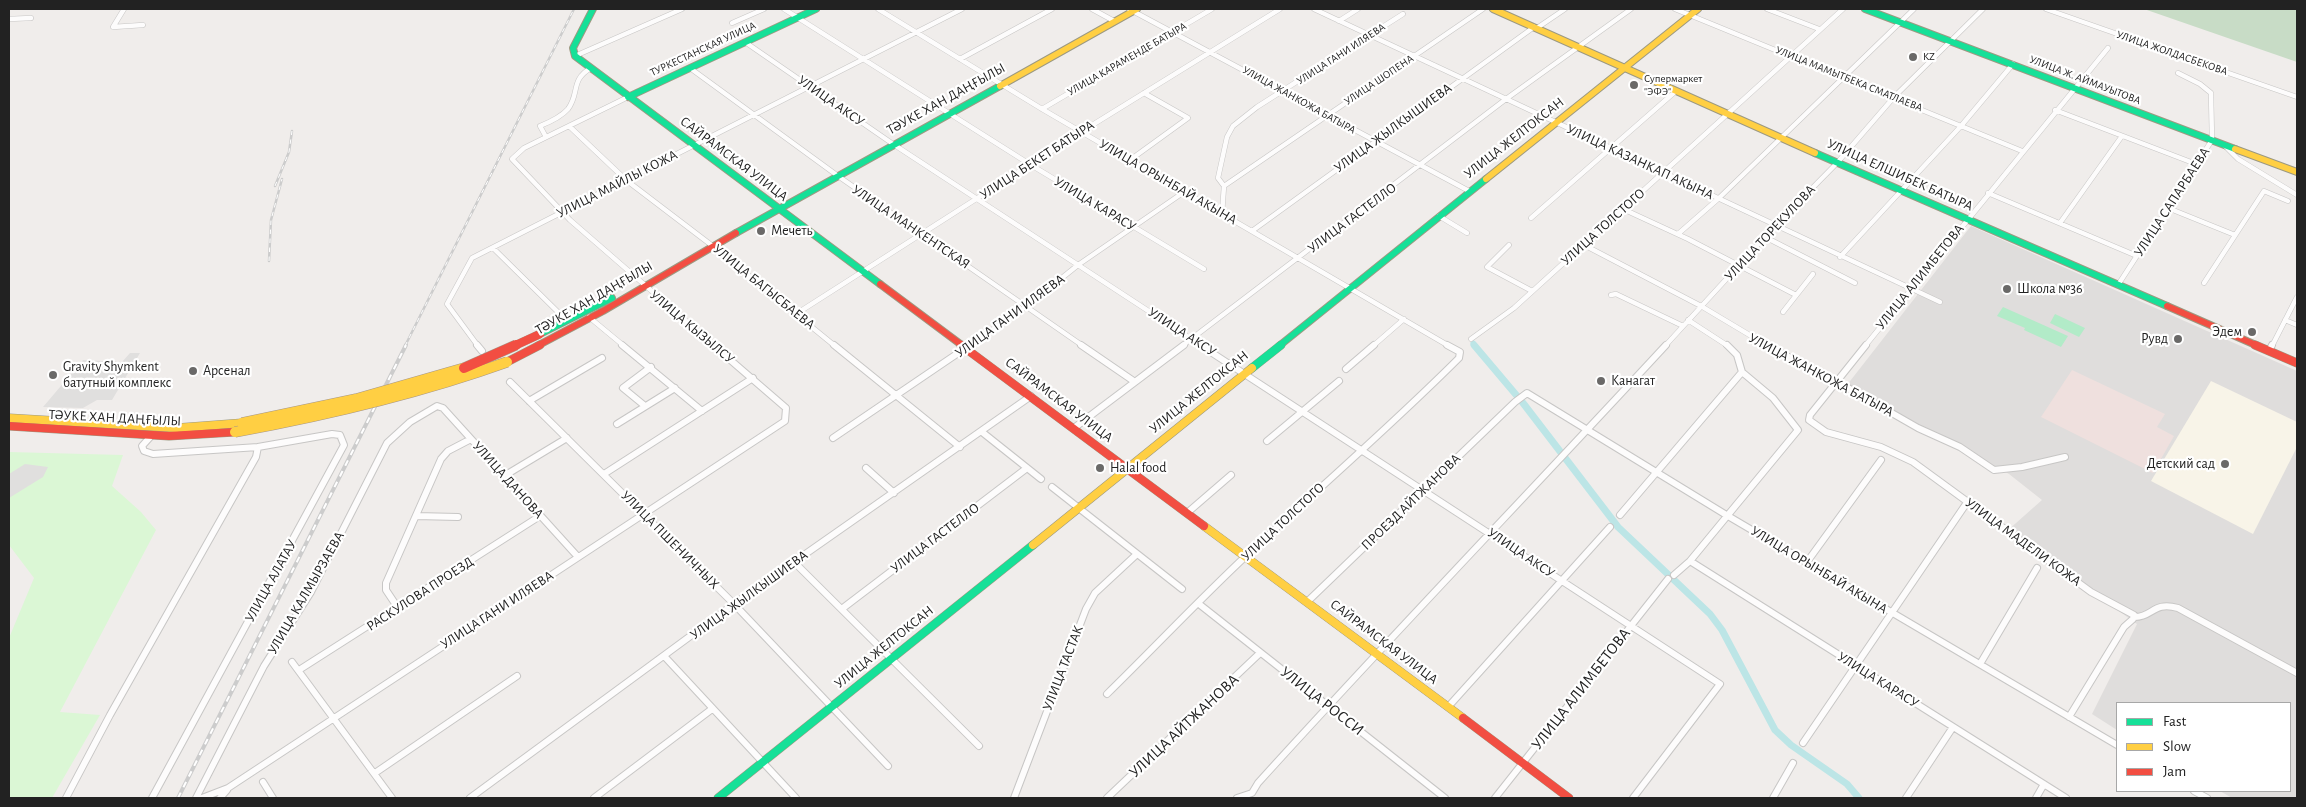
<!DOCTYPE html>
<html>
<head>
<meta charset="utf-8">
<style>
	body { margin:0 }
	#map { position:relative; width:2306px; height:807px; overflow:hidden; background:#f0edeb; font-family:"Alegreya Sans",sans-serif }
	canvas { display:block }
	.frame { position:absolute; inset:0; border:10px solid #222; pointer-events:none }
	.legend { position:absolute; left:2116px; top:702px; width:175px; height:90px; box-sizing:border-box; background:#fff; border:1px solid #a7a7a7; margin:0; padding:6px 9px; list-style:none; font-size:15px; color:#222 }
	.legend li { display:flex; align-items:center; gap:10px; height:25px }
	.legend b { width:25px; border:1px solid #a7a7a7 }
</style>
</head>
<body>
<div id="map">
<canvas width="2306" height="807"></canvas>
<div class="frame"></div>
<ul class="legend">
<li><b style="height:6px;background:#16e098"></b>Fast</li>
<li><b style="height:6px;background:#ffcf43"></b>Slow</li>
<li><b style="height:6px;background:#f24e42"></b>Jam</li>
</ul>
</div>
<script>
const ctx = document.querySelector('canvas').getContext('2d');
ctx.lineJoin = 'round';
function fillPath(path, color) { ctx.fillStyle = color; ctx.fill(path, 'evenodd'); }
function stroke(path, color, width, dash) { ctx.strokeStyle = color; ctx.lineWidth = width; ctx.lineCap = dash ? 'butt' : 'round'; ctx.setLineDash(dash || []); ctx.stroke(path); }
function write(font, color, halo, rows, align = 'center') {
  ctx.font = font + ' "Alegreya Sans",sans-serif'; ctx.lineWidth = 4.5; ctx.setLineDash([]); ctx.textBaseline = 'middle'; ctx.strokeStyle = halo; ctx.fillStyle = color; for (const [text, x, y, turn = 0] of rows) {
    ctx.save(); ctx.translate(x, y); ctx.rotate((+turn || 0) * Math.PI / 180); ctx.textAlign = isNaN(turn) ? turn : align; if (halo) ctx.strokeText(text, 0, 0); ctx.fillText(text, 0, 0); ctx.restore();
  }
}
const residential = new Path2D(`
	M1971,226L2297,371V798H2232L2220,791H2290V703H2117V730L2092,714L2137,624L2007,531L2042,500L2009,474L1847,385Z`);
const education = new Path2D(`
	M2211,381L2297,422V447L2253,534L2151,481Z`);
const military = new Path2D(`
	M2072,370L2165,414L2157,427L2174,436L2153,473L2041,417Z`);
const cemetery = new Path2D(`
	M2144,9H2297V62Z`);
const park = new Path2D(`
	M9,452L123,455L112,486L141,512L156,530L60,712L100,715L52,798H9V638L34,578L9,545Z`);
const pitch = new Path2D(`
	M2003,307L2068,336L2061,347L2024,330L2025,328L1997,316Z
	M2055,314L2085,328L2079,337L2050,323Z`);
const parking = new Path2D(`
	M130,353H140L112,400H97L83,408L43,407L83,360L122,362Z
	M25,464L48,467L43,477L9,498V474Z`);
const canalFar1 = new Path2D(`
	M1473,343L1475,346`);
const canal = new Path2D(`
	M1474,345L1523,403L1618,527L1710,614L1722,630L1775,730L1791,745L1847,784L1859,798`);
const streetFar1 = new Path2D(`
	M124,9L113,27L143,25
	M784,9L1031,165L1204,269
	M878,9L1042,109L1449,346
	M1092,9L1114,21
	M1129,9L1469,191
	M1314,9L1940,302
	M1675,9L2022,151
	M1767,9L1819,29
	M2046,9L2297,97
	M9,19L31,18
	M1339,21L1358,9
	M732,23L764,9
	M1537,28L1565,9
	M745,42L893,144L1202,346
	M575,56L682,9
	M960,59L1052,9
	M690,68L838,176L1083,346
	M628,97L524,148L512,159L570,220L715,346
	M1042,109L1212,9
	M2055,110L2196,164
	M569,126L626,180L710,244L835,346
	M546,137L540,126C550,122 561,117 568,109C580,93 570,80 591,68
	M2224,145L2238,159L2297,195
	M1130,160L1188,118L1144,93
	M1224,186L1218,178L1227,137L1233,126L1257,107L1403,14
	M1988,193L2137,256
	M2168,208L2235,235
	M1623,209L1688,239L1796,295
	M1222,214L1224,186L1483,9
	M1439,216L1467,233
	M1531,218L1676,91
	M2060,223L2122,136
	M1252,231L1534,27
	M1678,234L1718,199L1914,9
	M1765,237L1855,283
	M1509,245L1487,267L1532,291
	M1584,245L1701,306L1768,346
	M493,248L561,315
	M1840,257L1961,126L2013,64
	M2204,283L2264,191L2288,201
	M2118,285L2212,140L2211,93L2200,84L2178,73
	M1611,295L1616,294L1683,326
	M1783,312L1813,274
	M796,314L1081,132L1280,9
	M589,317L624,346
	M1688,320L1728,346
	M2285,320L2297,325
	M1471,339L1514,308L1843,9
	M478,346L447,304L472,258L962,9
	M968,346L1027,306L1078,265L1184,192
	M1182,346L1506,99L1631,9
	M1373,346L1404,319
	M1665,346L1775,226L1837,163L1894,97L1983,9
	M1865,346L2108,48
	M2272,346L2297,297`);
const street = new Path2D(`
	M477,345L482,351
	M622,345L702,411
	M834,345L960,447
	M1081,345L1135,382
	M1200,345L1720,684L1633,798
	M1765,345L1836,381L1918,428L1960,447L1994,470L2022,467L2065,457
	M1866,345L1810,415L1809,420L1826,432L1881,447L1913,462L2091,592L2134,615L2133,619L2124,627L2069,717
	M2269,351L2272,345
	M1346,369L1374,345
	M510,382L734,604L888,766
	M529,401L602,358
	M645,406L623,388L651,367
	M617,424L675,388
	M1074,428L1184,345
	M982,432L1041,479
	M833,438L970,345
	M1267,441L1339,381
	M866,468L894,493
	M604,474L753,378
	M504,476L567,438
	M1052,487L1182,589
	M1187,513L1231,475
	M1620,515L1742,372
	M416,516L458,517
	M1690,561L2066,798
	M794,562L979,746
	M1807,562L1881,460
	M1674,575L1690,561L1798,430L1773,398L1742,372L1737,355L1727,345
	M1307,602L1515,402L1527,393L1728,516L2117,745
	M1199,604L1445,798
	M398,608L386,590V583L441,459L448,451L471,439
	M843,608L1027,468
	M2135,617C2153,617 2153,601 2178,608L2297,673
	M665,657L796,798
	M292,662L392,798
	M1980,664L2037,568
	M299,670L540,516
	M1107,694C1154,648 1199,600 1247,555C1318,489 1391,426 1459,358L1460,352L1447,345
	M1448,707L1610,527
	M1803,743L1968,501
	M375,773L517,676
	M263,782L273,798
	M2194,791L2207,798
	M66,798L110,715L256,457L258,447L153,454L144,451L142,446L152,435
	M152,798L344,445L340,435L332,434L258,447
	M196,798L264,666L311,592L387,443L410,422L437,406L443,408L578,557
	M202,798L228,788L785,421L786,408L713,345
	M220,798L227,790
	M470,798L734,604L1031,396
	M594,798L712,709
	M1014,798L1086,609L1095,593L1137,554
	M1107,798L1260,653
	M1237,798L1252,793L1258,783C1392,635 1531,491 1666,345
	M1495,798L1668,579
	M1773,798L1793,763
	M1906,798L1953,727
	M2036,798L2044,784`);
const fastFar1 = new Path2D(`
	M593,9L573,48L575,56L880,284
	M1865,9L2235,149
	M628,97L816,9
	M1815,153L2167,306
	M736,233L1000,86
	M540,334L612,298
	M1279,346L1486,179`);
const fast = new Path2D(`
	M1252,368L1281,345
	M718,798L1033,545`);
const slowFar1 = new Path2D(`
	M1493,9L1815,153
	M1000,86L1137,9
	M2235,149L2297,172
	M1486,179L1698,9`);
const slow = new Path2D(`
	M9,418L176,428L242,423
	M1204,526L1463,718
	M1033,545L1252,368`);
const jamFar1 = new Path2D(`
	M880,284L963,346
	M2167,306L2258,346
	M537,346L603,311L736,233`);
const jam = new Path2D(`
	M961,345L1204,526
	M2255,345L2297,363
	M507,362L540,345
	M9,426L169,436L235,432
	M1463,718L1569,798`);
const railFar1 = new Path2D(`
	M275,186L289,152L292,131
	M269,261L271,220L282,179
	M405,346L574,9`);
const rail = new Path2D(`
	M178,798L406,345`);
const slowBridge = new Path2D(`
	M242,423L356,399L464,368
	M235,432C328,415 418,394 507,362`);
const jamBridgeFar1 = new Path2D(`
	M514,346L540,334`);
const jamBridge = new Path2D(`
	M464,368L516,345`);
const markers = [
	[1913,57,5,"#6a6968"],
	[1634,85,5,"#6a6968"],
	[761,231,5,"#6a6968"],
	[2007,289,5,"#6a6968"],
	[2252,332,5,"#6a6968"],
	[2178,339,5,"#6a6968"],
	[193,371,5,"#6a6968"],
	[53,375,5,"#6a6968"],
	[1601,381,5,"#6a6968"],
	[2225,464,5,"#6a6968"],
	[1100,468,5,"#6a6968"]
];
const farStreetnames = [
	["ТУРКЕСТАНСКАЯ УЛИЦА",703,49,-25],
	["УЛИЦА ЖОЛДАСБЕКОВА",2172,53,19],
	["УЛИЦА ГАНИ ИЛЯЕВА",1341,54,-33],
	["УЛИЦА КАРАМЕНДЕ БАТЫРА",1127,59,-30],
	["УЛИЦА МАМЫТБЕКА СМАТЛАЕВА",1849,79,22],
	["УЛИЦА ШОПЕНА",1379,80,-34],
	["УЛИЦА Ж. АЙМАУЫТОВА",2085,80,21],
	["УЛИЦА ЖАНКОЖА БАТЫРА",1299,100,29]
];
const farPoinames = [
	["KZ",1923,57],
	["Супермаркет",1644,79],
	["\"ЭФЭ\"",1644,92]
];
const streetNames = [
	["ТӘУКЕ ХАН ДАҢҒЫЛЫ",946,99,-29],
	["УЛИЦА АКСУ",831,101,35],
	["УЛИЦА ЖЫЛКЫШИЕВА",1393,128,-36],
	["УЛИЦА ЖЕЛТОКСАН",1514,138,-38],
	["САЙРАМСКАЯ УЛИЦА",734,159,37],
	["УЛИЦА БЕКЕТ БАТЫРА",1037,160,-33],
	["УЛИЦА КАЗАНКАП АКЫНА",1640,162,25],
	["УЛИЦА ЕЛШИБЕК БАТЫРА",1900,175,24],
	["УЛИЦА ОРЫНБАЙ АКЫНА",1168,182,30],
	["УЛИЦА МАЙЛЫ КОЖА",617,184,-27],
	["УЛИЦА САПАРБАЕВА",2172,202,-57],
	["УЛИЦА КАРАСУ",1095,204,31],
	["УЛИЦА ГАСТЕЛЛО",1352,218,-37],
	["УЛИЦА МАНКЕНТСКАЯ",911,227,34],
	["УЛИЦА ТОЛСТОГО",1603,227,-42],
	["УЛИЦА ТОРЕКУЛОВА",1770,233,-47],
	["УЛИЦА АЛИМБЕТОВА",1920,277,-51],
	["УЛИЦА БАГЫСБАЕВА",764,287,39],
	["ТӘУКЕ ХАН ДАҢҒЫЛЫ",594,298,-30],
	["УЛИЦА ГАНИ ИЛЯЕВА",1010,316,-36],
	["УЛИЦА КЫЗЫЛСУ",692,327,40],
	["УЛИЦА АКСУ",1182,332,33],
	["УЛИЦА ЖАНКОЖА БАТЫРА",1821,375,28],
	["УЛИЦА ЖЕЛТОКСАН",1199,392,-39],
	["САЙРАМСКАЯ УЛИЦА",1059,400,37],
	["ТӘУКЕ ХАН ДАҢҒЫЛЫ",115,418,3],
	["УЛИЦА ДАНОВА",508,480,48],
	["ПРОЕЗД АЙТЖАНОВА",1411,502,-44],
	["УЛИЦА ТОЛСТОГО",1283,522,-43],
	["УЛИЦА ГАСТЕЛЛО",935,538,-37],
	["УЛИЦА ПШЕНИЧНЫХ",670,540,45],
	["УЛИЦА МАДЕЛИ КОЖА",2023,542,36],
	["УЛИЦА АКСУ",1521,553,34],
	["УЛИЦА ОРЫНБАЙ АКЫНА",1819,570,31],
	["УЛИЦА АЛАТАУ",271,581,-61],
	["УЛИЦА КАЛМЫРЗАЕВА",306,593,-60],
	["РАСКУЛОВА ПРОЕЗД",420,594,-33],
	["УЛИЦА ЖЫЛКЫШИЕВА",749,595,-36],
	["УЛИЦА ГАНИ ИЛЯЕВА",497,610,-33],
	["САЙРАМСКАЯ УЛИЦА",1384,642,37],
	["УЛИЦА ЖЕЛТОКСАН",884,647,-39],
	["УЛИЦА ТАСТАК",1063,668,-69],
	["УЛИЦА КАРАСУ",1878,680,32]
];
const poiNames = [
	["Мечеть",771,231],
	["Школа №36",2017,289],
	["Эдем",2242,332,"right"],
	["Рувд",2168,339,"right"],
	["Gravity Shymkent",63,367],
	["батутный комплекс",63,383],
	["Арсенал",203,371],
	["Канагат",1611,381],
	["Детский сад",2215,464,"right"],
	["Halal food",1110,468]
];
const nearStreetnames = [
	["УЛИЦА АЛИМБЕТОВА",1581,689,-52],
	["УЛИЦА РОССИ",1322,701,38],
	["УЛИЦА АЙТЖАНОВА",1184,726,-43]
];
fillPath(residential, '#dfdddc');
fillPath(education, '#f8f4e8');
fillPath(military, '#efe0de');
fillPath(cemetery, '#c8dcc6');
fillPath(park, '#dbf7d5');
fillPath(pitch, '#b2ebc8');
fillPath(parking, '#e0dfde');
stroke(canalFar1, '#bce5e6', 5);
stroke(canal, '#bce5e6', 7);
stroke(streetFar1, '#c7c6c5', 5.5);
stroke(street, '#c7c6c5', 8);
stroke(fastFar1, '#9c9981', 8);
stroke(fast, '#9c9981', 9);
stroke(slowFar1, '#9c9981', 8);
stroke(slow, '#9c9981', 9);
stroke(jamFar1, '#9c9981', 8);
stroke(jam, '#9c9981', 9);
stroke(streetFar1, '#fdfcfc', 4.5);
stroke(street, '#fdfcfc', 6);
stroke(fastFar1, '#16e098', 6);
stroke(fast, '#16e098', 8);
stroke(slowFar1, '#ffcf43', 6);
stroke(slow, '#ffcf43', 8);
stroke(jamFar1, '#f24e42', 6);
stroke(jam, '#f24e42', 8);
stroke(railFar1, '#ccc', 2.5);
stroke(rail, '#ccc', 4);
stroke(railFar1, '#fff', 1, [4.5]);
stroke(rail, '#fff', 2, [6]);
stroke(slowBridge, '#a79686', 11, []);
stroke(jamBridgeFar1, '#a79686', 9, []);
stroke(jamBridge, '#a79686', 11, []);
stroke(slowBridge, '#ffcf43', 10);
stroke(jamBridgeFar1, '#f24e42', 8);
stroke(jamBridge, '#f24e42', 10);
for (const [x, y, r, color] of markers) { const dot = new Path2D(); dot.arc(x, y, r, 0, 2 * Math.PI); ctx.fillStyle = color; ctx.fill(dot); stroke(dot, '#fff', 2); }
write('11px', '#222', '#fff', farStreetnames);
write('11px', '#222', '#fff', farPoinames, 'left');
write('14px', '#222', '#fff', streetNames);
write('14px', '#222', '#fff', poiNames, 'left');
write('16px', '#222', '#fff', nearStreetnames);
</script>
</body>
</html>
